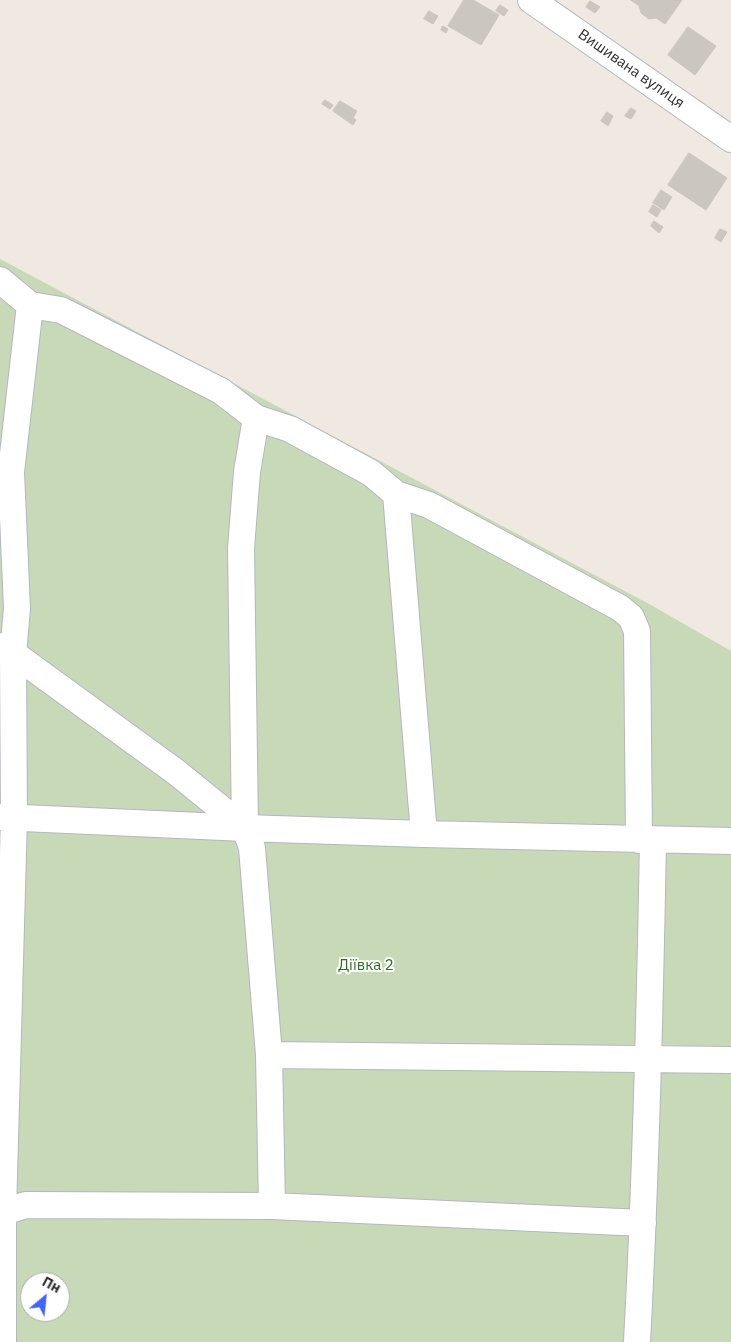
<!DOCTYPE html>
<html>
<head>
<meta charset="utf-8">
<style>
	body { margin:0 }
	#map { position:relative; width:731px; height:1342px; overflow:hidden; background:#efe9e1; font-family:"IBM Plex Sans",sans-serif }
	canvas { display:block }
	.north { position:absolute; left:20px; top:1272px; width:50px; height:50px; box-sizing:border-box; background:#fff; border:1px solid #ababab; border-radius:50%; rotate:28deg; font-size:14px; font-weight:700; line-height:20px; text-align:center; color:#2e2e2e }
	.north::after { content:''; display:block; margin:auto; width:18px; height:22px; background:#4264fb; clip-path:polygon(50% 0,100% 100%,50% 72%,0 100%) }
</style>
</head>
<body>
<div id="map">
<canvas width="731" height="1342"></canvas>
<div class="north">Пн</div>
</div>
<script>
const ctx = document.querySelector('canvas').getContext('2d');
ctx.lineJoin = 'round';
function fillPath(path, color) { ctx.fillStyle = color; ctx.fill(path, 'evenodd'); }
function stroke(path, color, width, dash) { ctx.strokeStyle = color; ctx.lineWidth = width; ctx.lineCap = dash ? 'butt' : 'round'; ctx.setLineDash(dash || []); ctx.stroke(path); }
function write(font, color, halo, rows, align = 'center') {
  ctx.font = font + ' "IBM Plex Sans",sans-serif'; ctx.lineWidth = 4; ctx.setLineDash([]); ctx.textBaseline = 'middle'; ctx.strokeStyle = halo; ctx.fillStyle = color; for (const [text, x, y, turn = 0] of rows) {
    ctx.save(); ctx.translate(x, y); ctx.rotate((+turn || 0) * Math.PI / 180); ctx.textAlign = isNaN(turn) ? turn : align; if (halo) ctx.strokeText(text, 0, 0); ctx.fillText(text, 0, 0); ctx.restore();
  }
}
const cemetery = new Path2D(`
	M0,259L651,605L731,651V1342H0ZM30,1282H60V1312H30Z`);
const building = new Path2D(`
	M464,0H473L499,15L481,45L448,26Z
	M631,0H682L665,24L656,18L649,19L641,13L639,6Z
	M590,1L600,7L595,13L586,7Z
	M500,5L508,10L504,16L496,11Z
	M429,11L438,16L433,24L424,19Z
	M443,26L448,29L446,33L441,30Z
	M688,27L716,46L695,75L668,55Z
	M325,100L333,105L330,109L322,104Z
	M340,101L357,111L353,118L356,120L353,125L333,111Z
	M631,108L636,111L631,119L625,116Z
	M607,112L613,116L608,126L601,121Z
	M689,153L727,178L706,210L668,185Z
	M661,190L672,197L664,210L653,203Z
	M653,205L661,210L657,217L649,212Z
	M654,221L663,227L659,233L651,226Z
	M720,229L727,232L721,242L715,238Z`);
const minor = new Path2D(`
	M531,0L731,139
	M0,280L30,305L61,310L221,391L256,418L290,429L371,473L396,494L429,505L620,608L631,617L637,631L639,840
	M256,418L247,472L241,548L245,828L252,848L269,1055L272,1206
	M396,494L424,834
	M3,646L176,772L245,828
	M0,817L245,828L424,834L731,841
	M269,1055L731,1060
	M0,1212H3L26,1205L272,1206L643,1223
	M3,1342V1212L14,818L13,654L17,608L11,472L30,305
	M637,1342C646,1175 650,1008 653,840`);
const streetNames = [
	["Вишивана вулиця",631,69,35]
];
const parkNames = [
	["Діївка 2",366,966]
];
fillPath(cemetery, '#c8d9b8');
fillPath(building, '#cbc7bf');
stroke(building, '#cbc5ba', 1);
stroke(minor, '#b4b7c1', 28);
stroke(minor, '#fff', 26);
write('15px', '#2e2e2e', '#fff', streetNames);
write('15px', '#2c6e1b', '#fff', parkNames);
</script>
</body>
</html>
